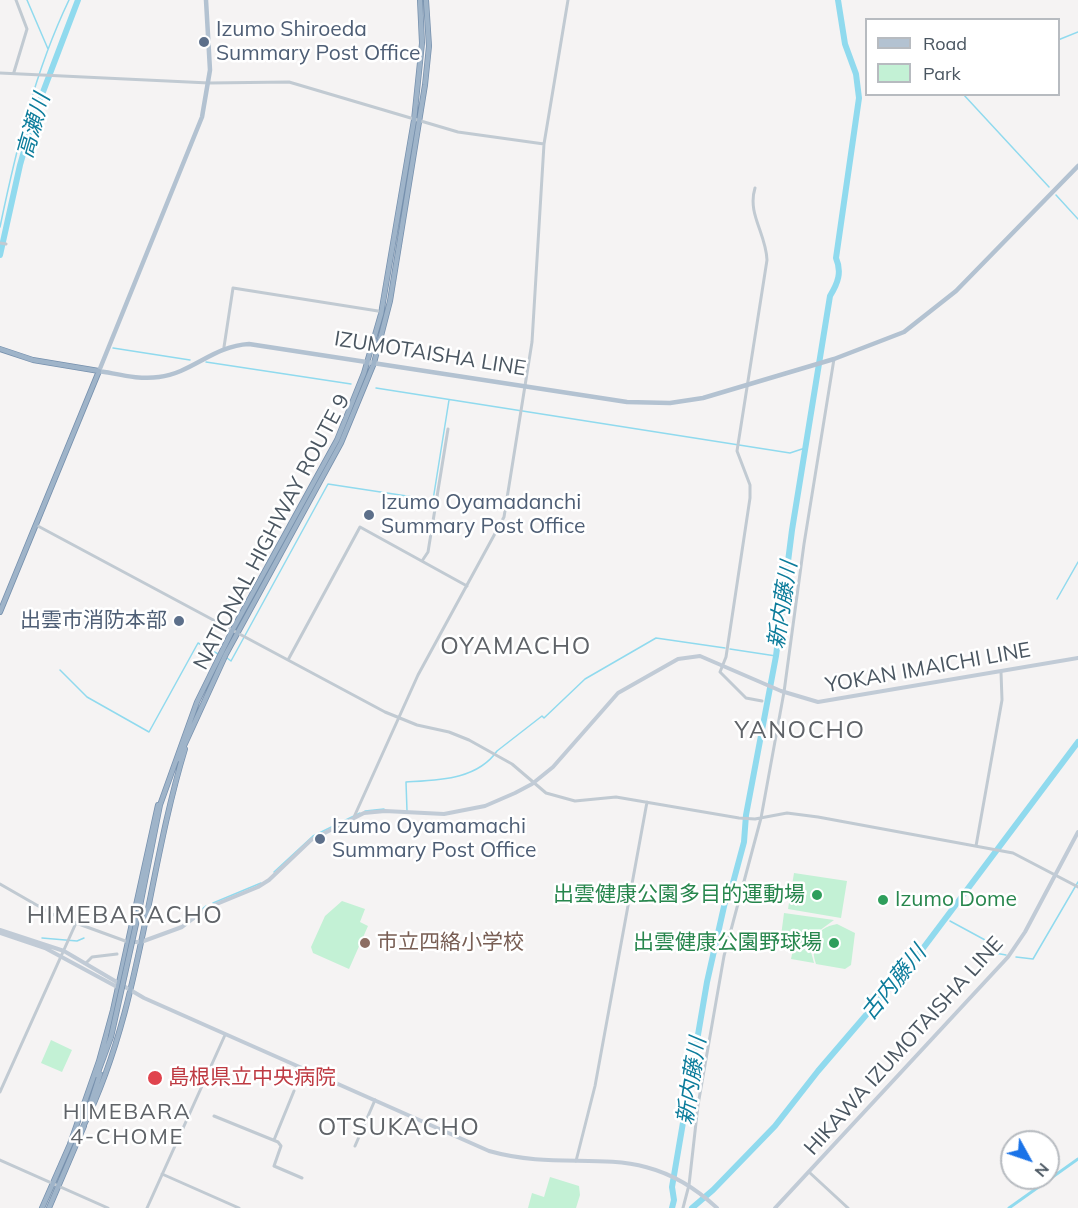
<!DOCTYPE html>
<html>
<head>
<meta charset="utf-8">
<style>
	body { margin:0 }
	#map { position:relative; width:1078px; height:1208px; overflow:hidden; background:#f5f3f3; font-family:Mulish,sans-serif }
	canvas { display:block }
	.legend { position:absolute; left:865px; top:18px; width:195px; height:78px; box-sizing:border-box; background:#fff; border:2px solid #b7bbc0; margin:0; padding:8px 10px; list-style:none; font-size:18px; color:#4a5661 }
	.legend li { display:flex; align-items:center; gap:12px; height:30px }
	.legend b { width:30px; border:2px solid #b7bbc0 }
	.north { position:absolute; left:1000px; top:1130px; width:60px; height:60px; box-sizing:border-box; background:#fff; border:2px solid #b7bbc0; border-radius:50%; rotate:130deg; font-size:16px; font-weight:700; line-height:24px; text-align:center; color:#4a5661 }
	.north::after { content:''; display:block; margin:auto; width:21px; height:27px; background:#1a73e8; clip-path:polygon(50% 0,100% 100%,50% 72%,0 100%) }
</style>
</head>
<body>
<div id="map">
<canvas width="1078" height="1208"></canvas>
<ul class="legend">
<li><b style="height:8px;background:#b3c2d1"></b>Road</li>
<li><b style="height:16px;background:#c3f1d5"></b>Park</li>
</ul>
<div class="north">N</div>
</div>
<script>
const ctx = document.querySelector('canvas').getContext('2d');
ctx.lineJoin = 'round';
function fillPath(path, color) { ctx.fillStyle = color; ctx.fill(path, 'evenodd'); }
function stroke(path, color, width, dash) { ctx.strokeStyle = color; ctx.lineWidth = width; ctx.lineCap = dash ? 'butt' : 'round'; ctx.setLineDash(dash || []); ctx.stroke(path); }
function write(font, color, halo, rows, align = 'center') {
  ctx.font = font + ' Mulish,"Noto Sans JP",sans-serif'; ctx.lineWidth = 5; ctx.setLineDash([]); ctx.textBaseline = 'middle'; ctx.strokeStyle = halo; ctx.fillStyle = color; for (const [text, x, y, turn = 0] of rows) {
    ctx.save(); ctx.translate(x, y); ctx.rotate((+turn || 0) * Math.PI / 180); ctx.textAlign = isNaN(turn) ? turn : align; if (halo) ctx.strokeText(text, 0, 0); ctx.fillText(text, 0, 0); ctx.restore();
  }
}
const green = new Path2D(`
	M794,873L847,881L841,918L788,909Z
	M342,901L365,909L360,922L368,926L349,969L313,953L311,947L325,916Z
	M784,913L834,920L812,936L810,948L814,963L791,959L795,940L781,936Z
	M837,924L855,933L851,965L845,969L816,964C810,944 814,928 837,924Z
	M51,1040L72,1050L62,1072L41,1063Z
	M550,1177L579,1186L580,1195L576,1208H528L532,1193L544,1197Z`);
const stream = new Path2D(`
	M27,0L48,49
	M1058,40L1078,32
	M963,94L1049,187
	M1056,195L1078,219
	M0,227C16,150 35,71 69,0
	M113,348L190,360
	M206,362L351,384
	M376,388L790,453L805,448
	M1057,599L1078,562
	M730,649L776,656
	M227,658L231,661L328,484L433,500L449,400
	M60,670L87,697L149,732L198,643L220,655
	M365,811L384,809
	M407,811L406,782C438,780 477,780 497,751L542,716L544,718L585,679L656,638L725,648
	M274,872L313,836L360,813
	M213,903L261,883
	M198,912L206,906
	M950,921L998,947L995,953L1006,955
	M42,938L77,941L84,938
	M1016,957L1033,959L1078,882`);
const canal = new Path2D(`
	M1009,1208L1078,1159`);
const river = new Path2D(`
	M0,255L20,165L35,113L78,0
	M672,1208L674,1200L672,1187L707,982L725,902L730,894L744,842L746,815L776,656L792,530L830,296C838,283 842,272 836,258L859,98L856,74L845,44L838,0
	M692,1208L713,1190L775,1126L818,1071L921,951L1078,742`);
const tertiary = new Path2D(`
	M14,72L27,29L16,0
	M0,73L209,83L289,82L458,132L544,144
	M755,188C747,214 766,233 767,260L737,451L750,485V498L726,657L720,672L746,698L762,701
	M0,243L6,244
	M224,347L233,288L378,311
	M36,525L385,712L417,725L449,732L469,740L512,764L546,793L575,801L616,797L739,818L755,819L787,813L818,817L1013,853L1078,887
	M422,561L428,552L448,429
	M288,660L360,527L467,586
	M354,817L418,675L504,517L532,342L544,144L568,0
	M976,846L1002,700L1001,672
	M0,884L54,915L128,942
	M86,963L92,957L117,954
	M0,1092L76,923
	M214,1116L278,1142L281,1146L274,1166L302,1178
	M274,1140L294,1091
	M355,1146L375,1100
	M0,1160L108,1208
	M576,1161L595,1086L647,802
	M809,1172L848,1208
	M162,1174L239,1208
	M147,1208L225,1035
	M683,1208L689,1185L698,1105L724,956L761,818L784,692L804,544L834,359`);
const secondary = new Path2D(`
	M0,930L64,951L144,998L489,1151C578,1176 639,1135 717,1208
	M0,933L45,948L119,988
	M129,942H141L182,927L207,908L258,887L269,880L311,840L364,813L385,811L444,814L485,806L515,793L532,784L553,767L618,693L678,659L700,656L781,691L818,702L1078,658
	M775,1208L1008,957L1025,932L1078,832`);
const primary = new Path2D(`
	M206,0L210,70L202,117L99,371C118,374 139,380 159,377C192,373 213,346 249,344L627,402L670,403L703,398L834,359L904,332L956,291L1078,166`);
const trunk = new Path2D(`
	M0,349L33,360L99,371L0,612
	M178,759L226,654L341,443L374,363L390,301L425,85L429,46L426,0
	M140,906L160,805L197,702L232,631L337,440L364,373L381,314L414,120L422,43L420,0
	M97,1075L111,1037
	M88,1112L100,1074
	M83,1127C141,1009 147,874 185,749
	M70,1144L99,1061L113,1010L158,805
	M42,1208L71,1142
	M49,1208L84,1126`);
const trunkBridge = new Path2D(`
	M111,1037L140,906`);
const markers = [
	[204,42,6,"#5c6f8a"],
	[369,515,6,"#5c6f8a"],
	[179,621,6,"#5c6f8a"],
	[320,839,6,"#5c6f8a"],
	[817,895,6,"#2e9e5b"],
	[883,900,6,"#2e9e5b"],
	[365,943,6,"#8d6e63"],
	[834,943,6,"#2e9e5b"],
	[155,1078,8,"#e0444e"]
];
const serviceNames = [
	["Izumo Shiroeda",216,30],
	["Summary Post Office",216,54],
	["Izumo Oyamadanchi",381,503],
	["Summary Post Office",381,527],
	["出雲市消防本部",167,621,"right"],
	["Izumo Oyamamachi",332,827],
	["Summary Post Office",332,851]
];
const streetNames = [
	["IZUMOTAISHA LINE",430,354,9],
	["NATIONAL HIGHWAY ROUTE 9",272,532,-62],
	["YOKAN IMAICHI LINE",928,668,-10],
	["HIKAWA IZUMOTAISHA LINE",904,1046,-48]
];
const leisureNames = [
	["出雲健康公園多目的運動場",805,895],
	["Izumo Dome",895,900,"left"],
	["出雲健康公園野球場",822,943]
];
const educationNames = [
	["市立四絡小学校",377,943]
];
const healthNames = [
	["島根県立中央病院",168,1078]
];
const waterNames = [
	["高瀬川",34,126,-74],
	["新内藤川",783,605,-81],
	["古内藤川",894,983,-51],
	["新内藤川",692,1081,-81]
];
const neighbourhoodNames = [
	["HIMEBARA",127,1112],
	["4-CHOME",127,1137]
];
const quarterNames = [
	["OYAMACHO",516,647],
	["YANOCHO",800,731],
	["HIMEBARACHO",125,916],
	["OTSUKACHO",399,1128]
];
fillPath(green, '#c3f1d5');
stroke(stream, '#90daee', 1.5);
stroke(canal, '#90daee', 3);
stroke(river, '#90daee', 6);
stroke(trunk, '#7690ad', 6);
stroke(tertiary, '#c1cad2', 3);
stroke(secondary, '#c1cbd6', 4);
stroke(primary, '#b3c2d1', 4.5);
stroke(trunk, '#9fb4c9', 4.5);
stroke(trunkBridge, '#7690ad', 6, []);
stroke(trunkBridge, '#9fb4c9', 4.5);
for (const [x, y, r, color] of markers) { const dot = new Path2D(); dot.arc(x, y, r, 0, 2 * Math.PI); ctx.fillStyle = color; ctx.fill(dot); stroke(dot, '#fff', 2); }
write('21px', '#4e5e75', '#fff', serviceNames, 'left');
write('21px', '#4a5661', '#fff', streetNames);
write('21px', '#27864d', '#fff', leisureNames, 'right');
write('21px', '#785e54', '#fff', educationNames, 'left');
write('21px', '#be3a42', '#fff', healthNames, 'left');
write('italic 22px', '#0c7c9b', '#fff', waterNames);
ctx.letterSpacing = '1.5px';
write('22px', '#5f6368', '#fff', neighbourhoodNames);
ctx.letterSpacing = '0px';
ctx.letterSpacing = '1.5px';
write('24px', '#5f6368', '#fff', quarterNames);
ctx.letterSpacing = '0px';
</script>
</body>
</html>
